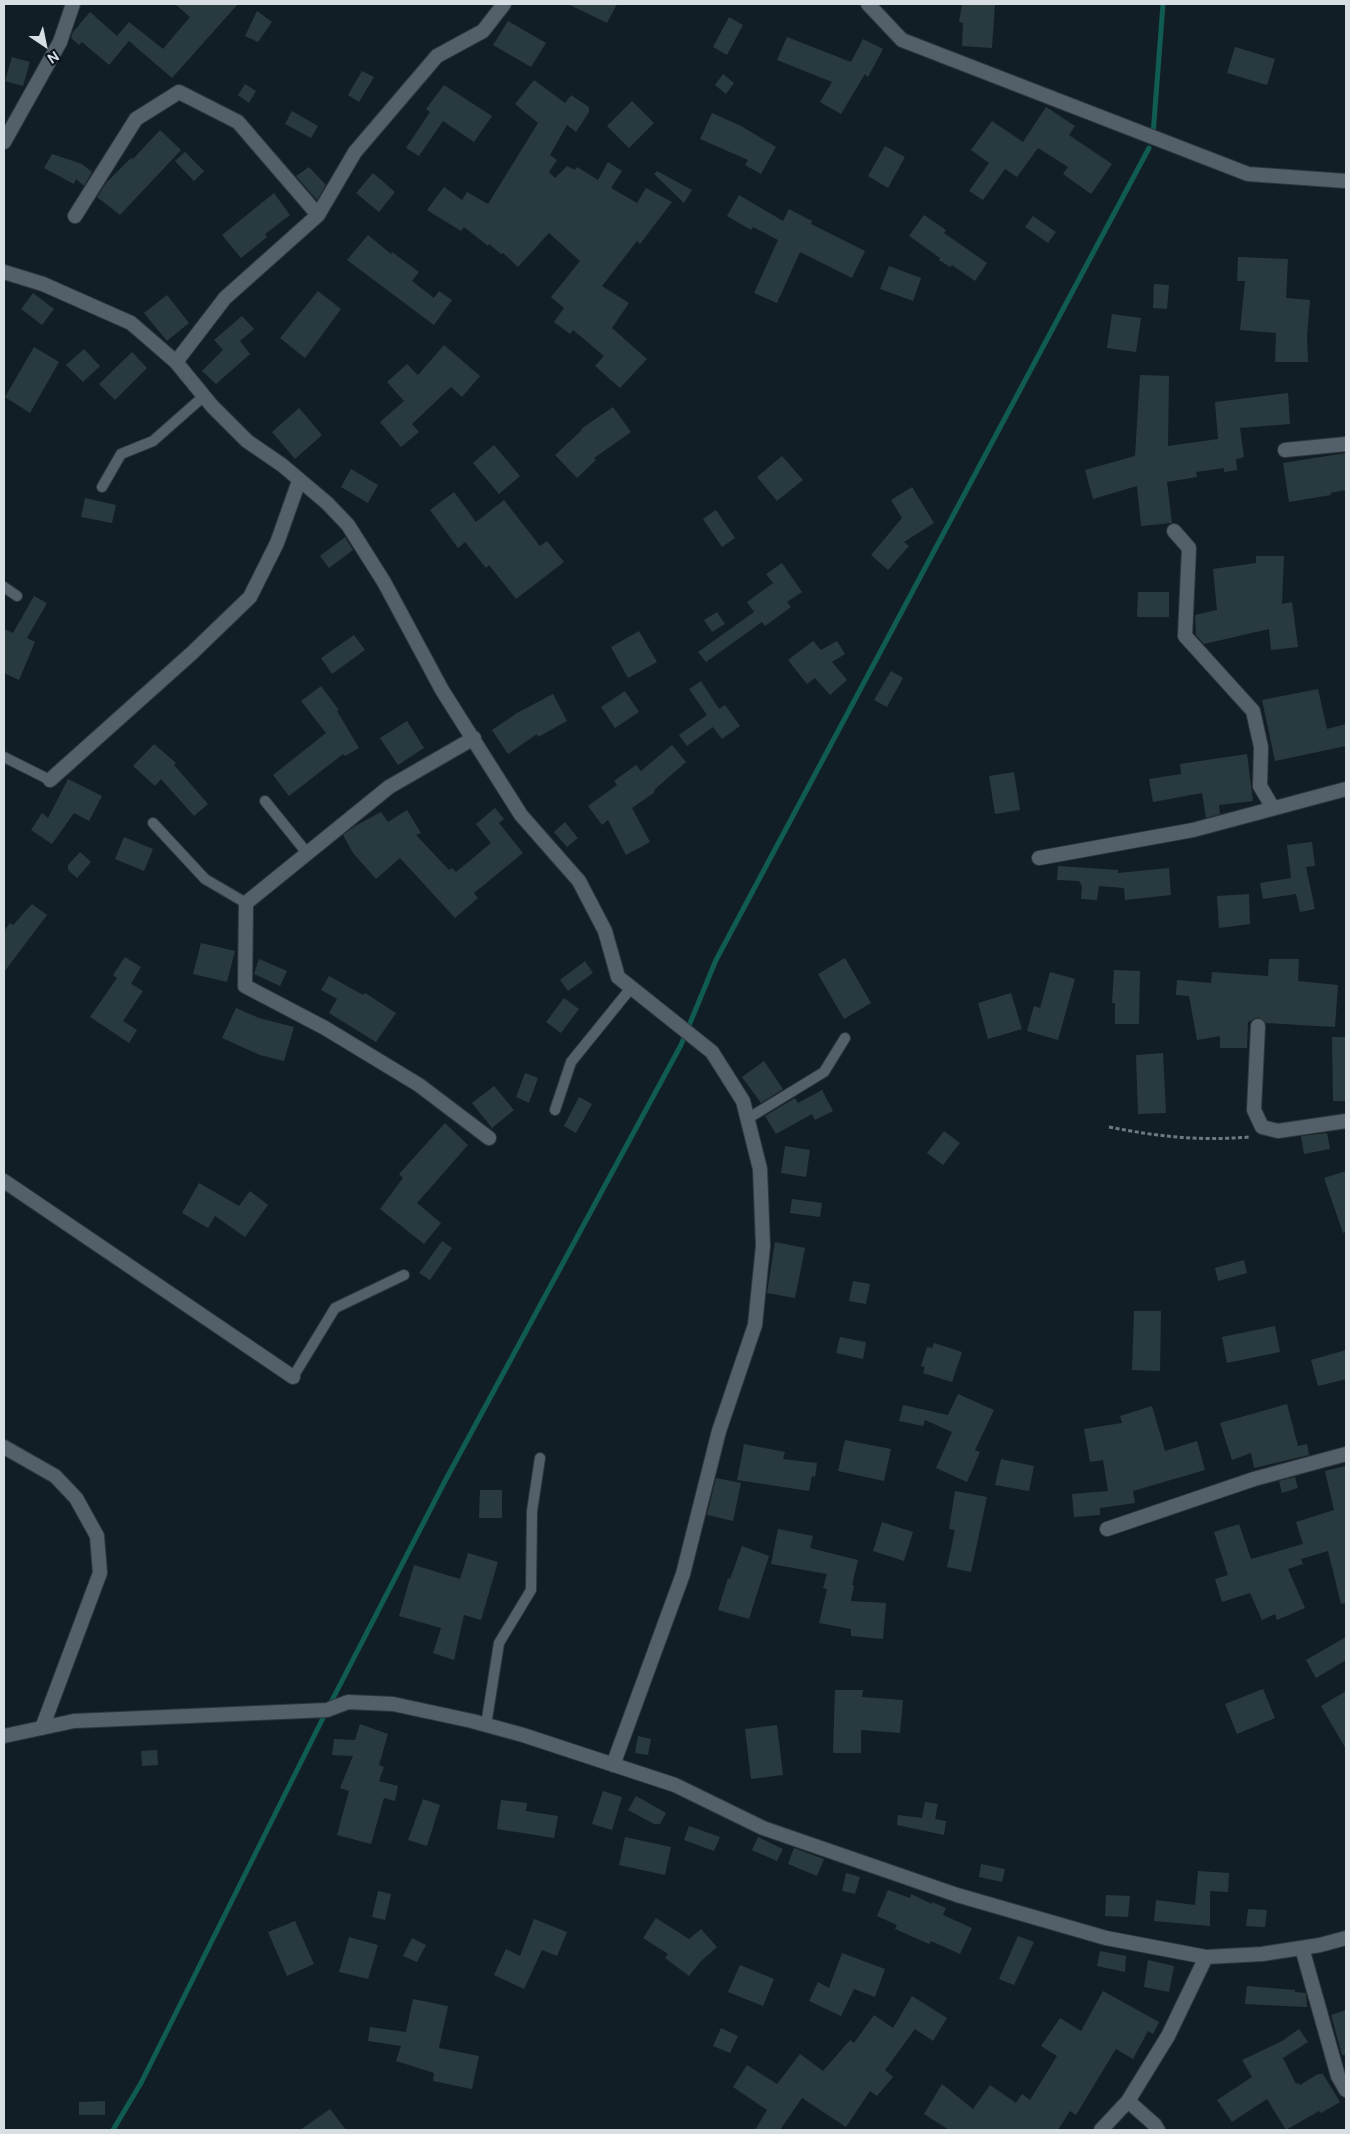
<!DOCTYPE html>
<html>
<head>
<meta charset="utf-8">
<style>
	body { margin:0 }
	#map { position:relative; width:1350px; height:2134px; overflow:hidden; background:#121e26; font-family:"DM Sans",sans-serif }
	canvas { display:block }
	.frame { position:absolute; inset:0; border:5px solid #d7dfe4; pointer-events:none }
	.north { position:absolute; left:20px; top:20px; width:50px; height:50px; -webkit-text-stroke:4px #09141c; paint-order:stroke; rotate:146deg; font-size:14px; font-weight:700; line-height:20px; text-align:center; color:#d7dfe4 }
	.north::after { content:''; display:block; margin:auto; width:18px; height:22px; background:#d7dfe4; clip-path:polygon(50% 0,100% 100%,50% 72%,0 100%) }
</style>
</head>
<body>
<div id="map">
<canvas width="1350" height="2134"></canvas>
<div class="frame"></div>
<div class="north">N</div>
</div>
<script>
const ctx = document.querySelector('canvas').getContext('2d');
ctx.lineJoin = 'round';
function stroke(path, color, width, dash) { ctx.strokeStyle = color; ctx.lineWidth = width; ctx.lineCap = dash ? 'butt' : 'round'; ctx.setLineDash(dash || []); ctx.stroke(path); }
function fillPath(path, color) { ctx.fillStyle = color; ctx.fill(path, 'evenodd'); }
const stream = new Path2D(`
	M1153,135L1163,4
	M113,2130L141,2083L327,1710L445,1481L681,1045L716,960L1149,148`);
const building = new Path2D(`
	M175,4H238L172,78L129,41L109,65L82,42L79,45L71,38L73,32L90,12L117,36L129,22L163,49L190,17Z
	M568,4H617L607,23Z
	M962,4H995L992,48L962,46L963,23L959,22Z
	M257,11L272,22L258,42L245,36Z
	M729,17L743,25L727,55L713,47Z
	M508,21L546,43L531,67L493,45Z
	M787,37L851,62L863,39L883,49L868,77L865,74L841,114L820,102L832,82L777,60Z
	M1235,47L1275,59L1267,85L1227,73Z
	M12,57L30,62L23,86L5,81Z
	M362,71L374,77L359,102L348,95Z
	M723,74L734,83L726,94L715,85Z
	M534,80L565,103L571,95L589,107V112L576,132L567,125L550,155L557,160L549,172L555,178L567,166L575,170L577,167L598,180L608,162L622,171L611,188L637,203L646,188L672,202L640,244L637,241L602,286L629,303L612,328L647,359L620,388L595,366L604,356L573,330L570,334L554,322L564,308L551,297L580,261L549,233L518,267L503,253L501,254L489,244L488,246L464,227L461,231L427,210L444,187L462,200L467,192L488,204L538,123L515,104Z
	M245,84L256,91L249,103L238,95Z
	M444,85L492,116L474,142L443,121L419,156L406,148L430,112L426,109Z
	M632,101L654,123L629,148L607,126Z
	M1046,107L1075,126L1069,135L1112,164L1091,194L1063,174L1068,167L1038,148L1017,177L1005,169L983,200L969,191L989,163L971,150L992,121L1023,142Z
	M292,111L318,126L311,138L285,124Z
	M712,113L741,126L776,147L761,174L745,165L748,160L700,139Z
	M160,130L181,150L120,215L97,197L106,183L131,158L133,159Z
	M885,146L905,157L888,188L868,176Z
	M185,152L204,171L194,181L175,161Z
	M52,154L82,164L92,172L84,186L76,179L74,184L44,168Z
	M309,167L326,185L317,200L296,176Z
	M657,171L692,190L684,203L654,174Z
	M373,173L395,192L379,212L356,193Z
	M274,193L290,215L265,234L267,237L241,258L222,235Z
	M739,195L783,221L789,209L812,221L811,224L865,251L852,278L800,252L777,303L754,293L778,240L753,227L751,230L727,216Z
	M924,215L946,230L944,233L987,263L975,281L952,265L950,267L939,260L940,258L909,236Z
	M1033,216L1056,232L1048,243L1025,227Z
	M368,235L391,254L392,252L419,272L412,281L434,298L439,291L452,300L434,325L347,260Z
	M1238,257L1288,259L1286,298L1310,300L1307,336L1308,362H1275L1276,333L1240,330L1245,281H1237Z
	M889,266L921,278L913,301L880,289Z
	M1154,284L1169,285L1167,309L1153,308Z
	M318,291L341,309L305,358L280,338Z
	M33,293L54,309L42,325L21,309Z
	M167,295L189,323L167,341L144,313Z
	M1112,314L1141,318L1136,352L1107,348Z
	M242,316L254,329L240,341L250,354L216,384L202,371L223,350L214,340Z
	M444,345L480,376L462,397L451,387L412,424L419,432L401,447L380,422L404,401L387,382L407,364L418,375Z
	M34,347L59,362L30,413L5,397Z
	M84,349L100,366L83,382L66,365Z
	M132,352L147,368L115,400L99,384Z
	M1140,375L1169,376L1168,446L1218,439L1215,402L1288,393L1290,424L1240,428L1244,457L1236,459L1237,470L1224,472V468L1196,472L1197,477L1167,482L1172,523L1141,526L1137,486L1093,499L1085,470L1135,456Z
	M613,407L631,432L594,458L596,460L577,478L555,455L582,430L581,429Z
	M299,408L322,435L295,459L272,432Z
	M494,445L520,476L499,494L473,463Z
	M1346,453V490L1330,493L1331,495L1289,502L1283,463Z
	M782,456L803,480L777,501L757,477Z
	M351,469L378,485L368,503L341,487Z
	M912,487L934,523L904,542L909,546L888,570L871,555L902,518L891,500Z
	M454,492L476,522L504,500L540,546L547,541L564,562L516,599L489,565L486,568L465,542L458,548L430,510Z
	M85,498L116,505L112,523L81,517Z
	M716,510L735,538L722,547L703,519Z
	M345,537L353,550L329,568L320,556Z
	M1256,556H1284L1282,604L1292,602L1298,647L1271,650L1269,629L1204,644L1196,635L1195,615L1217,610L1213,569L1256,563Z
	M782,563L802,592L787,602L791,607L765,626L762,622L706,662L698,652L754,612L747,602L773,583L766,574Z
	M1138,592H1169V617H1137Z
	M34,596L47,603L27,638L35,642L19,680L4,673V629L13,633Z
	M717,612L725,624L712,632L704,620Z
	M639,631L657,662L628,678L611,647Z
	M354,635L365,650L332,674L321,658Z
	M813,641L821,650L837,641L845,654L832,662L847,680L830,695L815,678L807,684L788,660Z
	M891,671L903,678L887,707L874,700Z
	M701,681L719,709L725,705L740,726L722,739L713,727L687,746L679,735L707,715L689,689Z
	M321,686L339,710L337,711L359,748L345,756L343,754L289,796L273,775L326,733L301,701Z
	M1318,689L1327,729L1346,724V746L1275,761L1262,700Z
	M625,691L639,712L615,728L601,707Z
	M553,694L567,721L538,737L537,734L508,754L492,730L517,713Z
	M407,721L424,748L398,765L380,738Z
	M154,744L176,763L174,765L208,804L194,816L161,779L155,786L133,766Z
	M672,745L686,762L654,790L655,792L632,808L650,842L626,855L608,820L602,825L588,806L617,785L614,781L636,765L641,771Z
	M1247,754L1253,801L1219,805L1220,814L1206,818L1202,793L1153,802L1149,779L1181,774L1180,764Z
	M1014,772L1020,810L995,814L989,776Z
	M68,779L102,796L89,821L74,813L52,844L31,830L42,813L48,818Z
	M495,808L504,819L499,823L523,853L474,893L478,898L455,918L400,858L376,879L353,853L343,835L355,826L381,812L388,822L407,810L421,833L416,835L449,870L452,868L456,872L491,843L476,824Z
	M565,822L578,838L567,847L554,832Z
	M124,837L153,849L144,871L115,859Z
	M1312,842L1315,866L1306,867L1315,909L1300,912L1296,894L1263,899L1260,883L1291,878L1287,845Z
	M80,852L91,862L77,878L68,870V865Z
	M1058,866L1118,870V873L1169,868L1171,895L1125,900L1124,888L1099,886L1097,900L1081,899L1082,886L1079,881L1057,880Z
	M1249,894L1250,924L1219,928L1217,896Z
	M32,904L47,915L4,972V931L10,923L13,925Z
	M201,943L235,951L227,982L193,974Z
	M125,957L141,967L131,984L143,991L123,1021L137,1030L129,1043L90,1017L117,978L113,975Z
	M845,958L871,1003L844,1019L818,974Z
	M259,959L287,971L280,986L254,974Z
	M1269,959H1299L1298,981L1338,985L1335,1027L1266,1023L1258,1017L1248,1022L1247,1048H1220V1036L1197,1040L1189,996L1176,995L1177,980L1211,983L1212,972L1268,976Z
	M585,961L593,973L568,991L560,980Z
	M1114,970L1140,971L1139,1024H1115V1003H1112Z
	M1050,972L1075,979L1058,1040L1027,1031L1034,1006L1040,1008Z
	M329,976L363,995L365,993L396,1013L376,1042L329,1013L337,999L321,990Z
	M1011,993L1022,1029L988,1039L978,1003Z
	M564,998L579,1009L561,1033L546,1022Z
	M236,1008L259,1018L294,1027L284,1061L260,1055L222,1038Z
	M1332,1037H1346V1101H1333Z
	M1163,1053L1166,1113L1138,1114L1136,1055Z
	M764,1061L783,1089L761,1103L742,1077Z
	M525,1073L538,1078L529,1103L516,1097Z
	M494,1086L514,1110L492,1128L472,1103Z
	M822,1090L833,1111L815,1120L812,1114L776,1134L765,1116L795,1098L798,1103Z
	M579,1097L592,1104L576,1133L564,1126Z
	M445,1123L468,1145L417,1203L441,1223L424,1244L380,1209L403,1178L399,1174Z
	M944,1131L960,1143L943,1165L927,1153Z
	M1327,1133L1330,1149L1304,1154L1301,1136Z
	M785,1146L810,1150L806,1177L781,1173Z
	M1346,1171V1232L1343,1233L1324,1178Z
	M199,1183L239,1206L250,1191L268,1205L245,1237L215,1216L208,1228L182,1213Z
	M792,1199L822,1203L820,1217L790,1213Z
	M442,1241L452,1248L430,1280L419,1273Z
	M775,1242L805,1248L795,1298L767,1293Z
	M1244,1260L1247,1273L1218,1281L1215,1268Z
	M853,1281L870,1284L866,1304L849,1301Z
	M1134,1311H1161L1160,1371L1132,1370Z
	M1275,1326L1280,1352L1227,1363L1222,1337Z
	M840,1337L866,1342L863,1359L836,1353Z
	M934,1343L962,1352L952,1382L923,1373L925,1367L921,1366L927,1347L932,1348Z
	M1346,1350V1379L1318,1386L1311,1360Z
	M958,1394L994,1410L975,1450L980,1452L967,1482L936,1468L952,1432L925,1420L923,1426L899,1421L903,1405L948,1415Z
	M1287,1404L1298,1446L1307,1444L1309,1455L1254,1468L1251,1453L1232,1460L1220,1423Z
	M1152,1406L1165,1451L1197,1441L1205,1470L1133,1491L1135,1503L1100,1508V1515L1074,1517L1072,1494L1108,1491L1103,1460L1090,1462L1084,1429L1122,1423L1120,1416Z
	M845,1440L891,1449L884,1481L838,1471Z
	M744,1444L785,1452L783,1459L817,1463L815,1477L812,1476L809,1491L737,1480Z
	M1001,1459L1034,1466L1029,1491L995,1485Z
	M1346,1466V1603L1341,1604L1328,1551L1301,1559L1303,1564L1288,1569L1305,1608L1277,1620L1275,1614L1262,1620L1250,1593L1222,1602L1215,1579L1228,1575L1214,1532L1239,1524L1251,1559L1303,1544L1296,1522L1334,1510L1325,1471Z
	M1295,1477L1298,1488L1282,1493L1279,1481Z
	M716,1478L741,1483L733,1521L707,1515Z
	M480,1490H502V1518H479Z
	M955,1491L987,1497L971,1572L947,1567L955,1530L949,1529Z
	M882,1522L913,1532L904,1561L873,1551Z
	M778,1529L813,1536L810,1548L858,1560L852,1585H854L851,1601L886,1603L883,1639L851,1636V1629L819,1623L827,1589L823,1588L827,1574L771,1564Z
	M742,1546L769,1556L749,1619L718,1610L728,1578L730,1579Z
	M468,1553L498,1562L481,1620L464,1615L454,1660L433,1653L441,1628L399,1616L414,1565L460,1579Z
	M1346,1637V1660L1316,1678L1306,1660Z
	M1263,1689L1275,1718L1237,1734L1225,1704Z
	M835,1690H863L862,1697L903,1700L900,1733L861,1730V1753H833Z
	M1346,1691V1749L1321,1706Z
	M360,1724L388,1734L379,1765L384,1767L379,1781L398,1786L395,1801L384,1798L371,1844L337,1835L349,1791L340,1788L353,1756L332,1755L334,1739L355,1740Z
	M777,1725L783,1775L751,1779L745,1729Z
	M638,1736L651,1739L648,1755L635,1753Z
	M157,1750L158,1765L142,1766L141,1751Z
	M603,1791L622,1797L612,1830L592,1824Z
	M636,1796L666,1813L660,1824H654L628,1810Z
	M423,1799L440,1805L427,1846L408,1840Z
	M501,1800L527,1803L526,1811L558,1816L554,1838L497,1829Z
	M925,1802L938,1804L935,1819L946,1821L944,1835L897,1825L898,1815L922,1818Z
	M689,1826L720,1837L714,1851L684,1840Z
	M625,1837L671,1847L665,1875L619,1865Z
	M758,1837L783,1849L777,1861L752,1850Z
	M794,1848L824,1859L817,1876L788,1864Z
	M981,1864L1005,1869L1002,1882L979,1877Z
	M1198,1871L1229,1873L1228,1892L1210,1891V1926L1154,1921L1156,1900L1195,1905Z
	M846,1873L860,1877L855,1894L842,1891Z
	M888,1890L910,1898L911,1894L932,1904V1902L946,1908L943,1915L972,1928L960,1954L931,1941L929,1944L895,1929L897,1925L877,1916Z
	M378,1891L391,1894L385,1920L372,1917Z
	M1106,1895L1130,1896L1128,1917L1105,1916Z
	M1248,1909L1267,1910L1265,1927L1246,1926Z
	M656,1918L689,1939L701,1929L717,1947L700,1962L689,1976L665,1958L668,1954L643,1938Z
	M534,1919L567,1932L557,1956L542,1950L524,1989L494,1975L506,1949L520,1956Z
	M295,1921L314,1964L287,1976L268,1932Z
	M1018,1936L1034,1942L1014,1985L999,1979Z
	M349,1937L378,1945L368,1979L339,1972Z
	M412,1938L426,1945L417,1962L403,1956Z
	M1100,1951L1126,1956L1125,1972L1097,1966Z
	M842,1953L885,1969L875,1997L854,1989L841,2016L809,2001L818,1982L829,1988Z
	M1148,1960L1174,1966L1169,1992L1144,1987Z
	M740,1965L774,1979L763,2006L728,1992Z
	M1247,1986L1295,1990V1992L1306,1993L1307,2007L1245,2004Z
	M1103,1991L1159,2022L1153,2034L1148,2031L1133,2059L1116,2049L1076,2115L1070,2111L1058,2130H949L924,2114L942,2084L973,2109L990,2085L1016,2103L1022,2094L1030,2100L1057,2056L1041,2046L1060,2018L1081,2031Z
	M912,1996L947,2018L933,2041L915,2029L885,2070L893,2077L877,2096L870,2091L846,2127L802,2098L780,2130H755L767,2110L733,2087L747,2065L777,2084L800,2054L823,2071L850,2040L854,2043L874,2015L893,2028Z
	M413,1999L448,2006L439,2048L479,2056L472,2089L433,2081L434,2073L396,2061L401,2046L368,2041L370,2027L406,2032Z
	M1346,2010V2055H1342L1331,2015Z
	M721,2028L738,2036L730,2053L713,2046Z
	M1299,2029L1308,2042L1283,2058L1296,2084L1298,2083L1300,2085L1318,2074H1323L1340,2102L1321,2113L1319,2111L1286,2130L1267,2099L1232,2122L1217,2100L1252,2077L1242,2060L1282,2041Z
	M105,2101V2115H79V2102Z
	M330,2109L346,2130H300Z`);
const path = new Path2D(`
	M1109,1127C1161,1137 1198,1141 1250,1137`);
const service = new Path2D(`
	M102,487L121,454L153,441L204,396
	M4,587L17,596
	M4,757L50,780
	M265,801L307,853
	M153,823L205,879L246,903
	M555,1110L571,1062L631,988
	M747,1119L824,1072L845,1038
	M293,1377L335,1308L404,1275
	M486,1725L499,1643L531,1590L532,1511L540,1458`);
const minor = new Path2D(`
	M868,4L902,40L1248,174L1346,181
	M4,142L60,42L73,4
	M75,216L136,119L179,92L238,122L318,215
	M4,272L43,284L131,323L176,362L212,406L247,441L282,465L327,503L348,525L384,582L442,690L521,815L579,881L605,931L618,977L712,1052L743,1101L760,1169L763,1246L755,1325L719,1431L683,1574L613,1765
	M176,362L225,298L318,215L355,152L437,56L483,31L504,4
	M1285,450L1346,444
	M1174,531L1189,548L1185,636L1253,711L1261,747L1260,786L1273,808
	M474,738L389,787L246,903L245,986L325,1028L419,1085L489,1138
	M50,780L192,653L250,597L277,543L299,481
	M1039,858L1193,830L1346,789
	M1258,1026L1254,1110L1262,1127L1278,1131L1346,1121
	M4,1181L293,1377
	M4,1447L55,1476L76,1498L97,1536L100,1573L42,1728
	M1107,1529L1254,1479L1346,1454
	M4,1736L74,1721L327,1710L348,1702L393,1704L472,1721L523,1735L675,1785L763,1828L957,1895L1106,1938L1206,1957L1262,1954L1320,1945L1346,1938
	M1302,1948L1338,2076L1346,2090
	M1128,2101L1155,2125L1158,2130
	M1101,2130L1128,2101L1168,2036L1206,1957`);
stroke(stream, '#105c52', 5);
fillPath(building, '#293a3e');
stroke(service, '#30373d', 12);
stroke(minor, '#30373d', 16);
stroke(path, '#6f797f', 3, [4, 2.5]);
stroke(service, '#53606a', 10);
stroke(minor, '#53606a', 14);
</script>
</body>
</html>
